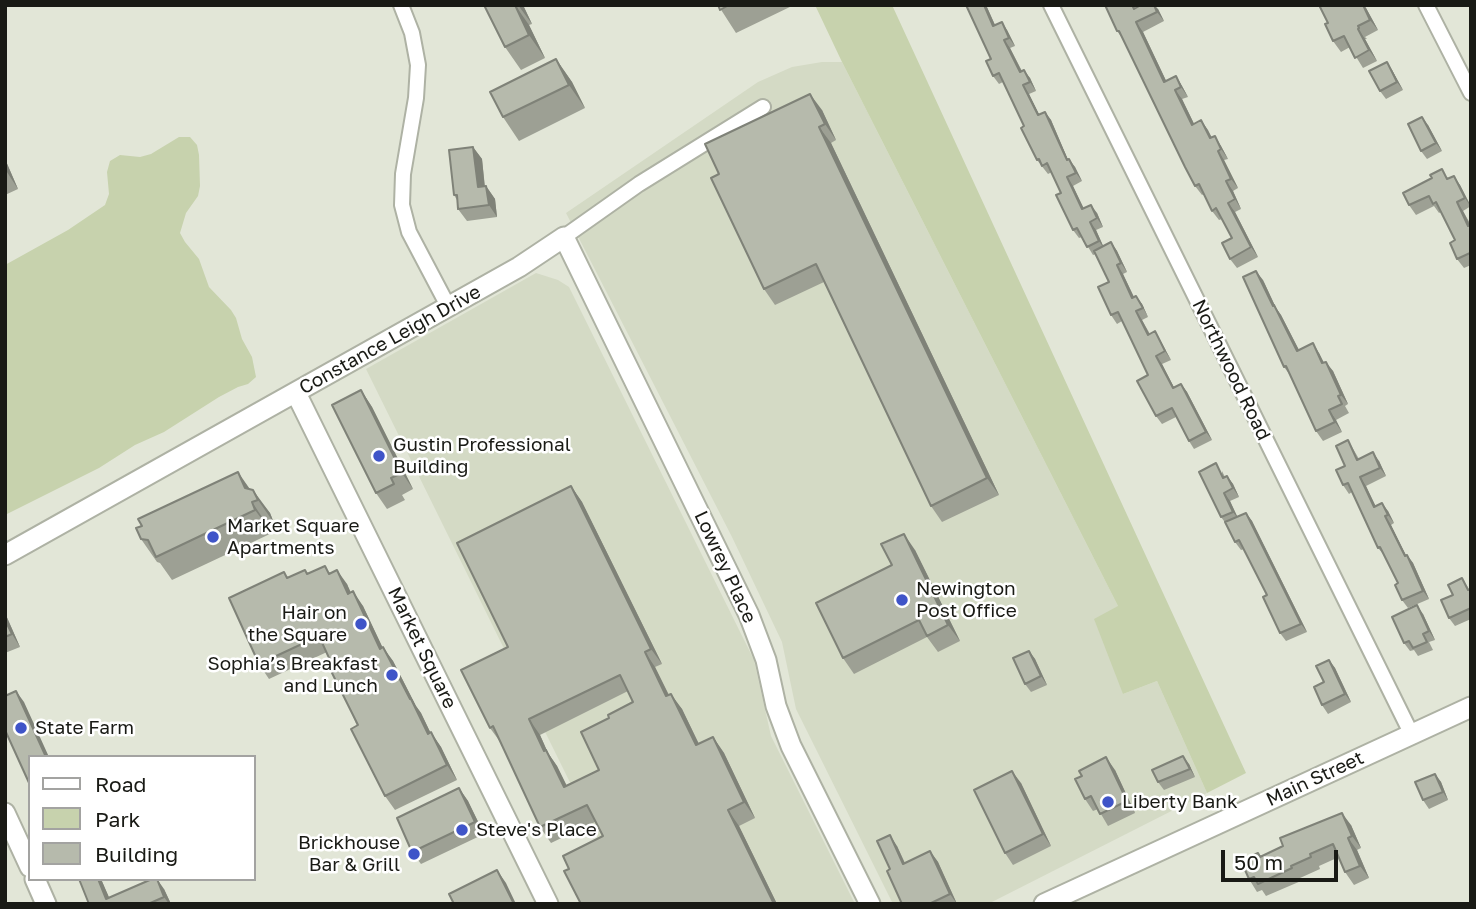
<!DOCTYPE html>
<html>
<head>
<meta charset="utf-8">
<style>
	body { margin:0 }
	#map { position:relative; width:1476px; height:909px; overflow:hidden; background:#e2e6d7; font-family:"Golos Text",sans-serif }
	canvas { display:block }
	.frame { position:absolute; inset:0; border:7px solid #191a15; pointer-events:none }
	.legend { position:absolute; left:28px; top:755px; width:228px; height:126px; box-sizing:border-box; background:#fff; border:2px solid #a3a3a1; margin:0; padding:9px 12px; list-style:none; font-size:21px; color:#191a15 }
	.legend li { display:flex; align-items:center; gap:14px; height:35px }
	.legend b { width:35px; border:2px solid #a3a3a1 }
	.scale { position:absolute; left:1221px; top:850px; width:117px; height:32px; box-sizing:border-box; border:4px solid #191a15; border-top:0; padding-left:9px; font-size:21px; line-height:24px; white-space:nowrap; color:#191a15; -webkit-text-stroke:5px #fff; paint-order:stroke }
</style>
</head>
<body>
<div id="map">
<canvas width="1476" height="909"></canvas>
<div class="frame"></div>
<ul class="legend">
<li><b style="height:9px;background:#fff"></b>Road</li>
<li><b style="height:19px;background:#c7d2ad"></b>Park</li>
<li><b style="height:19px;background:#b6baac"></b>Building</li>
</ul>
<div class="scale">50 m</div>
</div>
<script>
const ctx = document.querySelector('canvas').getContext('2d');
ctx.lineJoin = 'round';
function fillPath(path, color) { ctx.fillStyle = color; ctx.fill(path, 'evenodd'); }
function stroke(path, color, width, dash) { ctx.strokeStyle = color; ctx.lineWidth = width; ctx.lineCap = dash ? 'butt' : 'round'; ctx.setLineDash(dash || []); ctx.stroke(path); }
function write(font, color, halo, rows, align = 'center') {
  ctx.font = font + ' "Golos Text",sans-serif'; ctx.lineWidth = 5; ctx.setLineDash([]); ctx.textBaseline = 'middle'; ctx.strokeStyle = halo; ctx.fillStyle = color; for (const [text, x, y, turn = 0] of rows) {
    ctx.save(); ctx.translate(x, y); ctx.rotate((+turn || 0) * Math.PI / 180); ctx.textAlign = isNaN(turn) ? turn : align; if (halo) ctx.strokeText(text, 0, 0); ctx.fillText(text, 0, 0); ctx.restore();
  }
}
const built = new Path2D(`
	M822,62H842L1118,606L1123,694L1157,681L1207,793L988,904H893L796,709L782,642L732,537L566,213L758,82L792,67Z
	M536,273L558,280L569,287L754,660L771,736L855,904H630L366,369Z`);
const green = new Path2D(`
	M815,5H892L1246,773L1207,793L1157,681L1123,694L1094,619L1118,606L842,62Z
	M179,137H190L197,145L199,155L200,186L198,196L186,213L180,233L185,242L199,259L209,287L231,310L236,318L242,339L252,357L256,377L248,384L238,387L219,397L164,432L135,445L99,468L5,515V265L68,230L105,205L109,194L107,172L110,161L120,155L140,157L151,154Z`);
const street = new Path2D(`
	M401,5L412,33L418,65L416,98L403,174L402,205L409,232L448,306
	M1051,5L1412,735
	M1426,5L1471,93
	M564,237L639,184L763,107`);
const secondary = new Path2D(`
	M296,393L548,904
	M5,555L519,267L564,237L749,615L766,660L776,706L791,746L870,904
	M5,813L30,867
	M35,879L46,904
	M1044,904L1471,707`);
const wall = new Path2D(`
	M484,5H523L532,24L529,25L545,58L521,70L505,47Z
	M718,5H794L736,33Z
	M966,5H986L995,25L1007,30L1015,46L1010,48L1022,71L1030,78L1036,91L1029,94L1039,115L1045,112L1051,120L1068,160L1075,167L1082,181L1073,186L1083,208L1097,213L1103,227L1096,230L1103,246L1111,242L1117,251L1127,272L1123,274L1134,297L1142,304L1148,317L1142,320L1150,334L1160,340L1171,360L1162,364L1174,388L1181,384L1187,392L1212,440L1194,449L1189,441L1176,417L1162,424L1156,416L1148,375L1122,321L1117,324L1111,315L1109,282L1096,254L1093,255L1082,237L1079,238L1073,230L1061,193L1052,172L1048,174L1037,160L1024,126L1003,82L999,84L993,76L991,59Z
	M1105,5H1134L1135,8L1158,9L1164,21L1143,32L1166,81L1176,76L1182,86L1188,97L1182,99L1194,124L1201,120L1212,138L1221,146L1228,159L1224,160L1238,188L1233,191L1241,209L1235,212L1258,257L1237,268L1230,259L1232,238L1222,219L1219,220L1212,211L1204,194L1202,195L1195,186L1123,39L1117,31Z
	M1366,8L1378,30L1365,37L1367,39H1365L1377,61L1363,68L1350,47L1341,52L1333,41Z
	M556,59L572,82L585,108L519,141L503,117Z
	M1392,70L1403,90L1386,99L1380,91Z
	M822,110L836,140L831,143L999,495L942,522L931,506L824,282L775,305L764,289L719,174Z
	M1428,125L1442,151L1427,159L1421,151Z
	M473,147L482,159L485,187L486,186L495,199L497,217L467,221L458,209L457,200L454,195Z
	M5,159L18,189L5,195Z
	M1432,178H1449L1460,185L1471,206L1463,211L1471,225V265L1464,268L1457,259L1455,240L1441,212L1439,213L1434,206L1416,215L1409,205Z
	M1263,280L1276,308L1281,315L1299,350L1319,353L1324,363L1333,371L1348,404L1345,406L1349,413L1336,420L1342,432L1323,441L1316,431L1290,375L1284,367Z
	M361,390L372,407L413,489L402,495L405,500L387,509L376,493Z
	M1348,440L1359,459L1379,461L1386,476L1366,486L1375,506L1388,511L1394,523L1391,525L1406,555H1407L1413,563L1429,599L1408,608L1402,600L1398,583L1385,556L1378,548L1352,492L1349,494L1343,485Z
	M1222,471L1225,477L1227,476L1233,484L1239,497L1230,501L1237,517L1246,513L1252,521L1307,632L1286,641L1280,633L1267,595L1244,549L1241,550L1235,542L1227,525L1221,517Z
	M571,486L582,502L662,664L655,667L669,695L682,709L699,744L713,737L724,753L755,818L739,826L777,904H581L569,869L603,836L595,822L551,843L540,827L501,743L490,728L508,647ZM628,691L633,702L609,718L599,770L567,786L557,766L548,753L540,735Z
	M250,489L270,513L274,523L268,526L272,533L172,580L160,563L157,562L141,539L142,526Z
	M915,550L960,641L938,652L927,637L854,674L843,658L892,565Z
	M305,570L308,574L330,573L347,584L350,593L363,606L382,647L393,661L416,706L421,713L430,732L441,747L457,780L395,810L385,796L335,671L327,652L269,679L259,664L288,578Z
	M1462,578L1469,589H1471V619L1455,626L1449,618L1453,595Z
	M5,613L20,647L5,653Z
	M1423,614L1435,640L1429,642L1433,650L1418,656L1414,650L1410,651L1404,643Z
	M1029,651L1035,659L1047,685L1031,692L1025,684Z
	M1329,660L1335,668L1351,702L1328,714L1322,705Z
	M1189,764L1195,777L1164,790L1158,782Z
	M1115,770L1135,813L1108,826L1098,809L1093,811L1085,799Z
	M1435,774L1441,782L1448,800L1429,809L1423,800Z
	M1021,783L1051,846L1013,865L1005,853Z
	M459,788L468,801L484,834L421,864L412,852Z
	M1351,825L1361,848L1357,850L1369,878L1354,885L1345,872L1339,857L1319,866L1320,869L1300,878L1301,881L1266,896L1262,890L1257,892L1249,879L1258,853L1261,856Z
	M897,846L905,863L930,851L938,862L957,904H902L890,869Z
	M79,879H101L109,898L164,889L171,904H89Z`);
const shadedWall = new Path2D(`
	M515,5L529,25L545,58L529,35Z
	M518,5H523L532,24Z
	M984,5H986L999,34L993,26Z
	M1154,5L1158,9L1164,21L1157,12Z
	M1363,5H1364L1366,8L1378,30L1370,20Z
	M1002,22L1007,30L1015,46L1009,38Z
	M1136,22L1143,32L1171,91L1164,82Z
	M1358,29L1365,39L1377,61L1369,50Z
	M1004,40L1010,48L1026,80L1020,72Z
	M556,59L572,82L585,108L569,85Z
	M1387,62L1392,70L1403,90L1397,82Z
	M1024,70L1030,78L1036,91L1030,82Z
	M1176,76L1182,86L1188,97L1181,87Z
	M1023,85L1029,94L1044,124L1038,115Z
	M1175,90L1182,99L1199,134L1192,125Z
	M810,94L822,110L836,140L825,124Z
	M1045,112L1051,120L1072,169L1067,160Z
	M1422,117L1428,125L1442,151L1436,143Z
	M1201,120L1208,130L1217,148L1210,138Z
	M819,127L831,143L999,495L987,478Z
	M1215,136L1221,146L1228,159L1221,149Z
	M473,147L482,159L486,200L478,187Z
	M1218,151L1224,160L1238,188L1231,179Z
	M5,159L18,189L5,169Z
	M1069,159L1075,167L1082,181L1076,173Z
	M1454,176L1460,185L1471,207L1465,198Z
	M1067,177L1073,186L1088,217L1082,209Z
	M1226,181L1233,191L1241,209L1235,199Z
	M486,186L495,199L497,217L489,205Z
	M1457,202L1463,211L1471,227L1468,226Z
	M1228,203L1235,212L1258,257L1251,247Z
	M1091,205L1097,213L1103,227L1097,218Z
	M1090,222L1096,230L1105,250L1099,241Z
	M1111,242L1117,251L1127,272L1121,263Z
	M1117,265L1123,274L1138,306L1132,298Z
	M1256,271L1263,280L1276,308L1281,315L1304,360L1297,351L1273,306Z
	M1136,296L1142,304L1148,317L1143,308Z
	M1136,311L1142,320L1154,343L1148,335Z
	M1155,331L1160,340L1171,360L1165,351Z
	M1313,343L1319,353L1329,373L1322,363Z
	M1156,356L1162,364L1179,397L1173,388Z
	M1326,362L1333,371L1348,404L1341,395Z
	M1181,384L1187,392L1212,440L1206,432Z
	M361,390L372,407L413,489L402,473Z
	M1329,410L1336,420L1342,432L1335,422Z
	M1373,452L1379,461L1386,476L1380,468Z
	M238,472L254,495L245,488Z
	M1227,476L1233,484L1239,497L1233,488Z
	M1360,477L1366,486L1380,515L1374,507Z
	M571,486L582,502L662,664L651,649Z
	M253,490L270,513L274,523L258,500Z
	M1224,493L1230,501L1239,520L1233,512Z
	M252,502L268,526L272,533L255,510Z
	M1382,503L1388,511L1394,523L1388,515Z
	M1246,513L1252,521L1307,632L1301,624Z
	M1385,516L1391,525L1410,564L1405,556Z
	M904,534L915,550L960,641L948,625Z
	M1407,555L1413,563L1429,599L1423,591Z
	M337,570L347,584L358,608L348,594Z
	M353,591L363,606L390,663L380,649Z
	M1417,605L1423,614L1435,640L1429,631Z
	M5,613L20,647L12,634L5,620Z
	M383,647L393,661L416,706L421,713L434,740L431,732L441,747L457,780L447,765L428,734Z
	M1029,651L1035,659L1047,685L1041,676Z
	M645,652L655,667L677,712L666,696Z
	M1329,660L1335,668L1351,702L1345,694Z
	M16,691L24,702L49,757H46Z
	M671,694L682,709L707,761L696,745Z
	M529,719L540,735L548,753L557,766L575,803L564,787L544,751Z
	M713,737L724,753L755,818L744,802Z
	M1183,756L1189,764L1195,777L1190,769Z
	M1106,757L1115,770L1135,813L1127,801Z
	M1012,771L1021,783L1051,846L1043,834Z
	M1435,774L1441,782L1448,800L1443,792Z
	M459,788L468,801L484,834L475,822Z
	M728,810L739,826L777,904H774Z
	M1342,813L1351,825L1361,848L1352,836Z
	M890,835L897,846L910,875L903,864Z
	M1348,838L1357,850L1369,878L1360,866Z
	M930,851L938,862L957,904L950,894Z
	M497,870L506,883L516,904H514Z
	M98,879H101L112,904L106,899Z
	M157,879L164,889L171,904H169L164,897Z`);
const building = new Path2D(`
	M484,5H515L529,35L505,47Z
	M718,5H729L720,10Z
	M966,5H984L993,26L1002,22L1009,38L1004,40L1020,72L1024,70L1030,82L1023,85L1038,115L1045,112L1067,160L1069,159L1076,173L1067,177L1082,209L1091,205L1097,218L1090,222L1099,241L1087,247L1077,228L1073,230L1056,195L1061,193L1047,163L1042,166L1039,159L1037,160L1021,128L1024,126L999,73L993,76L986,61L991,59Z
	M1105,5H1132L1134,9L1141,5H1154L1157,12L1136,22L1164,82L1176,76L1181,87L1175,90L1192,125L1201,120L1210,138L1215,136L1221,149L1218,151L1231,179L1226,181L1235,199L1228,203L1251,247L1230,259L1222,243L1232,238L1216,208L1212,211L1199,184L1195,186L1185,167L1119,31H1117Z
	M1319,5H1363L1370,20L1358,26L1359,28L1358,29L1369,50L1355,58L1344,36L1333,41L1325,24L1328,23Z
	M556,59L569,85L503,117L490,92Z
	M1387,62L1397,82L1380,91L1369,71Z
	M810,94L825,124L819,127L987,478L931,506L816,264L764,289L711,178L719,174L705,144Z
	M1422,117L1436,143L1421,151L1408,124Z
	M473,147L478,187L486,186L489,205L458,209L457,195H454L449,150Z
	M1442,169L1447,179L1454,176L1465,198L1457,202L1468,226L1471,225V253H1470L1457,259L1450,243L1455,240L1436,202L1433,204L1429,196L1409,205L1403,193L1432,178L1430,175Z
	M1111,242L1121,263L1117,265L1132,298L1136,296L1143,308L1136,311L1148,335L1155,331L1165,351L1156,356L1173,388L1181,384L1206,432L1189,441L1172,408L1156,416L1137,381L1148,375L1118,312L1111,315L1098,287L1109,282L1094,251Z
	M1256,271L1273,306L1274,305L1297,351L1313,343L1322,363L1326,362L1341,395L1338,396L1342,404L1329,410L1335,422L1316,431L1286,366L1284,367L1243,277Z
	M361,390L402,473L391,478L394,484L376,493L332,405Z
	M1348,440L1357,460L1373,452L1380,468L1360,477L1374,507L1382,503L1388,515L1385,516L1405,556L1407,555L1423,591L1402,600L1395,585L1398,583L1380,547L1378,548L1348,483L1343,485L1336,470L1345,466L1336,446Z
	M1216,463L1223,478L1227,476L1233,488L1224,493L1233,512L1221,517L1199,472Z
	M238,472L245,488L253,490L258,500L252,502L255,510L156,557L148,540L141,539L136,528L142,526L138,519Z
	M571,486L651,649L645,652L666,696L671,694L696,745L713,737L744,802L728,810L774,904H581L564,871L569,869L563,856L603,836L587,805L540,827L493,726L490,728L461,670L508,647L457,543ZM620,675L633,702L608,715L609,718L581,732L599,770L564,787L546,750L544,751L529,719Z
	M1246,513L1301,624L1280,633L1263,597L1267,595L1239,540L1235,542L1225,522Z
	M904,534L948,625L927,636L919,620L843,658L816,603L892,565L881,544Z
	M325,566L329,574L337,570L348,594L353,591L380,649L383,647L410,699H411L428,734L431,732L447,765L385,796L351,729L358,725L332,673L335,671L319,636L259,664L229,598L284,572L287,578L305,570L307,574Z
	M1462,578L1468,590L1471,589V608L1449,618L1441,600L1453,595L1448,585Z
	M1417,605L1429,631L1423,634L1427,642L1413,648L1409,641L1404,643L1392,617Z
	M5,620L12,634L5,637Z
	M1029,651L1041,676L1025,684L1013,658Z
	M1329,660L1345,694L1322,705L1314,687L1324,682L1316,666Z
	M16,691L46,757H30V785L5,730V696Z
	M1183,756L1190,769L1158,782L1152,770Z
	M1106,757L1127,801L1100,814L1091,796L1085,799L1075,779L1082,776L1079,771Z
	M1012,771L1043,834L1005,853L974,790Z
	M1435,774L1443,792L1423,800L1415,782Z
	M459,788L475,822L412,852L397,818Z
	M1342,813L1352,836L1348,838L1360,866L1345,872L1333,844L1310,854L1311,857L1291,866L1292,868L1258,884L1254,877L1249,879L1241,861L1258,853L1260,857L1283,846L1280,838Z
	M890,835L903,864L930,851L950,894L929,904H902L887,871L890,869L877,841Z
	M497,870L514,904H454L449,894Z
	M79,879H98L106,899L152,879H157L164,897L148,904H89Z`);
const markers = [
	[379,456,7,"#3f54c8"],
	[213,537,7,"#3f54c8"],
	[902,600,7,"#3f54c8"],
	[361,624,7,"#3f54c8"],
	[392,675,7,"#3f54c8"],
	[21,728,7,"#3f54c8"],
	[1108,802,7,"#3f54c8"],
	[462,830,7,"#3f54c8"],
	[414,854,7,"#3f54c8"]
];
const streetNames = [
	["Constance Leigh Drive",390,340,-29],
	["Northwood Road",1231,370,64],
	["Lowrey Place",725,567,65],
	["Market Square",422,648,64],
	["Main Street",1315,779,-25]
];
const poiNames = [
	["Gustin Professional",393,445],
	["Building",393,467],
	["Market Square",227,526],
	["Apartments",227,548],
	["Newington",916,589],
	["Post Office",916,611],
	["Hair on",347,613,"right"],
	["the Square",347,635,"right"],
	["Sophia’s Breakfast",378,664,"right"],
	["and Lunch",378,686,"right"],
	["State Farm",35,728],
	["Liberty Bank",1122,802],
	["Steve's Place",476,830],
	["Brickhouse",400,843,"right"],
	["Bar & Grill",400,865,"right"]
];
fillPath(built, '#d4dac5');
fillPath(green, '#c7d2ad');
stroke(street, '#aeb2a4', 18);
stroke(secondary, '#aeb2a4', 23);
stroke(street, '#fff', 14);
stroke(secondary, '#fff', 19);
fillPath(wall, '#9da094');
fillPath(shadedWall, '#7f8278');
fillPath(building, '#b6baac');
stroke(building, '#7f8278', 2);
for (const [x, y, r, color] of markers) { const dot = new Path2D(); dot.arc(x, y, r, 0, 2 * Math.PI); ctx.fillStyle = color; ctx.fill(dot); stroke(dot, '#fff', 2.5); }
write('19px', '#191a15', '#fff', streetNames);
write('19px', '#191a15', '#fff', poiNames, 'left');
</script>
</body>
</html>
